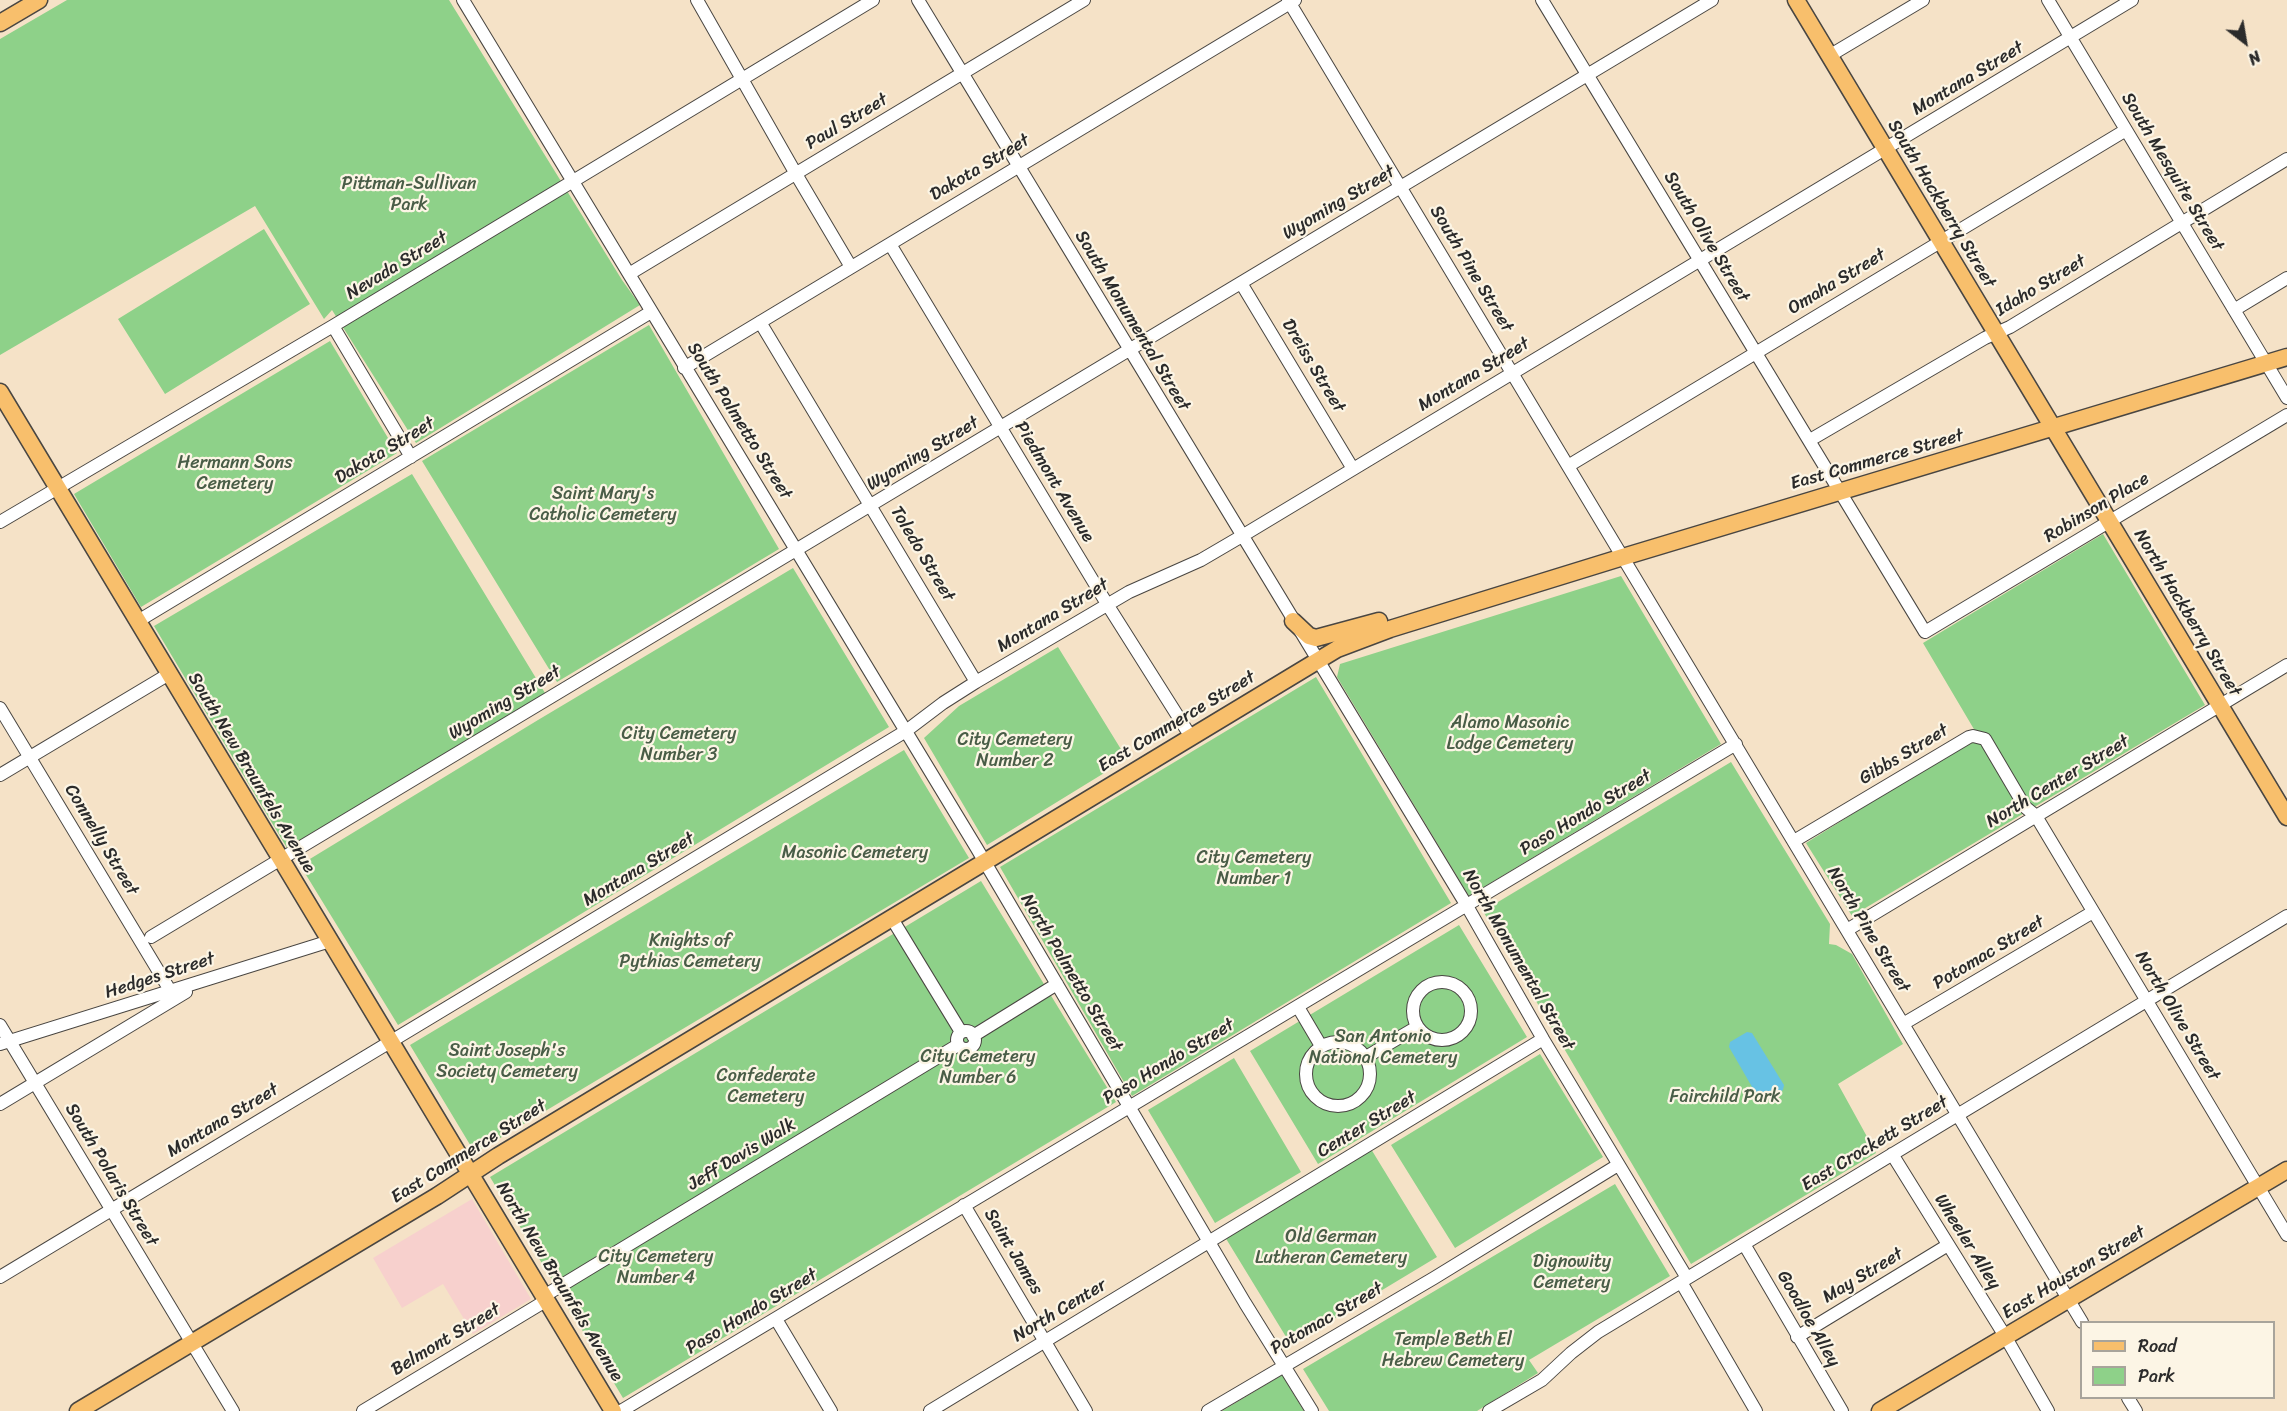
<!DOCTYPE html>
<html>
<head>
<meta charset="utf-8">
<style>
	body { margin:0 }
	#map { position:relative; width:2287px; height:1411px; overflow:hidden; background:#f5e2c7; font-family:Sriracha,sans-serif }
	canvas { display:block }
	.legend { position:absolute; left:2080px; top:1321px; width:195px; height:78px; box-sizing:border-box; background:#fcf5e5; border:2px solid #a8a49b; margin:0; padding:8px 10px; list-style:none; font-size:18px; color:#2b2b2b }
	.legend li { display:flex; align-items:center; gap:12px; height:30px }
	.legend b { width:30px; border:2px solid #a8a49b }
	.north { position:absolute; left:2215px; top:12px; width:60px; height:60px; -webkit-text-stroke:4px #fcf5e5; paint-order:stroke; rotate:149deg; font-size:16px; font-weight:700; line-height:24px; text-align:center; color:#2b2b2b }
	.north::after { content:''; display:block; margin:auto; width:21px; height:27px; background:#2b2b2b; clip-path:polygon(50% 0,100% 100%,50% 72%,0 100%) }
</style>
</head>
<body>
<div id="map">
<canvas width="2287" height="1411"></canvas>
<ul class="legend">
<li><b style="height:8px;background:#f8bf6c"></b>Road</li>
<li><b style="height:16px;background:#8ed189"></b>Park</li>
</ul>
<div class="north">N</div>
</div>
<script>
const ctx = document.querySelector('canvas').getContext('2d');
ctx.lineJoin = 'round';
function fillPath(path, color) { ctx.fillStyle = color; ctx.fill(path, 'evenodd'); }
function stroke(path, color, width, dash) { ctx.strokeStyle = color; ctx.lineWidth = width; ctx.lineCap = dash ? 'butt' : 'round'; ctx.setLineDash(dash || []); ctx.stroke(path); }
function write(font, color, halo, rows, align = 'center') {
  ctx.font = font + ' Sriracha,sans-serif'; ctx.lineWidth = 4.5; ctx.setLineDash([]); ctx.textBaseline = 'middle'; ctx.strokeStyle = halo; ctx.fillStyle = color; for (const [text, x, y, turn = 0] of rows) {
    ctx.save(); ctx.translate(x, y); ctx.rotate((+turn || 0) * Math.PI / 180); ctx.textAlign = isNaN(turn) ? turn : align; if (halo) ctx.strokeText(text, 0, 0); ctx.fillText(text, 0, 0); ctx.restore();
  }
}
const built = new Path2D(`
	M472,1199L531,1299L473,1334L443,1284L402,1308L373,1258Z`);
const green = new Path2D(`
	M67,0H449L622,280L640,305L416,443L332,310L324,319L255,206L0,355V39Z
	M264,229L310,304L165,394L118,319Z
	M649,325L779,549L557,682L422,461Z
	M330,341L397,453L141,607L74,494Z
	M412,474L545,693L287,848L154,626Z
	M2103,534L2205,705L1852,916L1806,843L1978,736L1923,643Z
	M793,568L889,727L398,1025L300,865L538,720Z
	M1621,576L1721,744L1469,896L1337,677L1340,664Z
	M1058,647L1127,759L987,845L924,738L959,706Z
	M1316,677L1451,903L1132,1096L1000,867Z
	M904,750L969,858L475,1153L410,1045Z
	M1731,762L1830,924L1829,944L1836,945L1852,954L1903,1044L1838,1084L1876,1153L1691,1264L1483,911Z
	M981,881L1116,1102L623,1398L490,1177Z
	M1459,925L1527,1037L1318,1164L1250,1051Z
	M1540,1054L1603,1157L1455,1248L1391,1145Z
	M1234,1058L1301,1172L1215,1223L1148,1110Z
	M1371,1149L1437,1257L1291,1345L1225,1237Z
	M1615,1184L1670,1276L1529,1360L1538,1373L1477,1411H1329L1303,1369Z
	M1282,1375L1304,1411H1222Z`);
const water = new Path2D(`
	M1747,1032L1752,1033L1784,1085L1783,1090L1765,1100L1759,1099L1729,1047L1730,1042Z`);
const minor = new Path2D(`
	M463,0L976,847L1245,1303L1312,1411
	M697,0L796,174L851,267
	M918,0L1467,906L1543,1039L1687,1278
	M1288,0L2082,1322
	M1542,0L1925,632L2287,415
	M2048,0L2287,398
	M1829,56L1923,0
	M890,244L1107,604L1191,737
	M629,274L1084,0
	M1241,283L1353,469
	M2234,310L2287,278
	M760,322L976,682
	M333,326L411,457
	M684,368L1295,0
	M1810,440L1985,338L2010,327L2287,159
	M1568,466L2126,130
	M0,522L333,326L873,0
	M138,621L651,312
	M0,708L171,992
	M0,775L169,674
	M1794,841L1969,737L1973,736L1985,739L2025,807L2036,816L2287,1235
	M891,917L961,1032
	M1847,930L2287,665
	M151,937L1712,0
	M1413 1011a29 29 0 1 1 58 0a29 29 0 1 1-58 0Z
	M1298,1007L1321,1046
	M1903,1024L2093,912
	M0,1025L233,1411
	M957 1040a9 9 0 1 1 18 0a9 9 0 1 1-18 0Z
	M973,1036L1057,984
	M1306 1074a32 32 0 1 1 64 0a32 32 0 1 1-64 0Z
	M0,1044L330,941
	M1366,1057L1417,1027
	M0,1104L186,992
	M1892,1154L2005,1336L2048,1411
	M964,1205L1086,1411
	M1744,1244L1842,1411
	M0,1277L906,731L943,703L976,682L1129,592L1201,560L1242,536L2132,0
	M1681,1282L1756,1411
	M544,1296L958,1045
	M776,1319L831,1411
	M1797,1337L1948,1245
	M2128,1398L2136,1411
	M363,1411L547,1300
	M621,1411L1736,744
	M930,1411L1543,1039
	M1208,1411L1434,1278L1618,1165
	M1489,1411L1542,1380L1571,1353L1598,1332L2287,916`);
const major = new Path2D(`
	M1796,0L2287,817
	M0,23L39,0
	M0,392L613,1411
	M1293,621L1309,636L1316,638L1379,621
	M78,1411L437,1196L498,1156L1337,649L1390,629L1623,557L2287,357
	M1880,1411L2287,1170`);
const streetNames = [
	["Montana Street",1968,79,-31],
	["Paul Street",847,122,-31],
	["Dakota Street",980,168,-31],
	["South Mesquite Street",2172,172,59],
	["Wyoming Street",1339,203,-31],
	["South Hackberry Street",1941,204,59],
	["South Olive Street",1706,237,59],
	["Nevada Street",397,266,-31],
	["South Pine Street",1471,269,59],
	["Omaha Street",1837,282,-31],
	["Idaho Street",2041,286,-31],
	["South Monumental Street",1132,321,59],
	["Dreiss Street",1313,366,59],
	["Montana Street",1474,375,-31],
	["South Palmetto Street",739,421,58],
	["Dakota Street",385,451,-31],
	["Wyoming Street",923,454,-31],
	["East Commerce Street",1877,460,-16],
	["Piedmont Avenue",1054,482,59],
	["Robinson Place",2097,508,-31],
	["Toledo Street",922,554,59],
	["North Hackberry Street",2187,613,59],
	["Montana Street",1053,616,-31],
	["Wyoming Street",505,703,-31],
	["East Commerce Street",1177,722,-31],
	["Gibbs Street",1904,755,-31],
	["South New Braunfels Avenue",251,773,59],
	["North Center Street",2058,782,-31],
	["Paso Hondo Street",1586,813,-31],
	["Connelly Street",101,840,59],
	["Montana Street",639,870,-31],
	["North Pine Street",1868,930,59],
	["Potomac Street",1989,953,-31],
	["North Monumental Street",1518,960,60],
	["North Palmetto Street",1071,973,59],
	["Hedges Street",160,976,-18],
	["North Olive Street",2177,1016,59],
	["Paso Hondo Street",1169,1062,-31],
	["Montana Street",223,1121,-31],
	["Center Street",1367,1125,-31],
	["East Crockett Street",1875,1144,-31],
	["East Commerce Street",469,1152,-32],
	["Jeff Davis Walk",742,1155,-31],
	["South Polaris Street",111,1175,59],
	["Wheeler Alley",1967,1242,58],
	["Saint James",1013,1252,59],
	["East Houston Street",2074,1273,-31],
	["May Street",1863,1276,-31],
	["North New Braunfels Avenue",559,1282,59],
	["North Center",1060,1311,-31],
	["Paso Hondo Street",752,1312,-31],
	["Potomac Street",1327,1319,-30],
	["Goodloe Alley",1808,1319,60],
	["Belmont Street",446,1340,-31]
];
const parkNames = [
	["Pittman-Sullivan",409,184],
	["Park",409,205],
	["Hermann Sons",235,463],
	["Cemetery",235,484],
	["Saint Mary's",603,494],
	["Catholic Cemetery",603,515],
	["Alamo Masonic",1510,723],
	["Lodge Cemetery",1510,744],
	["City Cemetery",679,734],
	["Number 3",679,755],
	["City Cemetery",1015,740],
	["Number 2",1015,761],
	["Masonic Cemetery",855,853],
	["City Cemetery",1254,858],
	["Number 1",1254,879],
	["Knights of",690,941],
	["Pythias Cemetery",690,962],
	["San Antonio",1383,1037],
	["National Cemetery",1383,1058],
	["Saint Joseph's",507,1051],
	["Society Cemetery",507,1072],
	["City Cemetery",978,1057],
	["Number 6",978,1078],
	["Confederate",766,1076],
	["Cemetery",766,1097],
	["Fairchild Park",1725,1097],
	["Old German",1331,1237],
	["Lutheran Cemetery",1331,1258],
	["City Cemetery",656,1257],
	["Number 4",656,1278],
	["Dignowity",1572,1262],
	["Cemetery",1572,1283],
	["Temple Beth El",1453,1340],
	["Hebrew Cemetery",1453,1361]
];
fillPath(built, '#f7d0cd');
fillPath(green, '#8ed189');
fillPath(water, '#67c2e4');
stroke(minor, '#494642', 14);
stroke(major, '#494642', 19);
stroke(minor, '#fff', 12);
stroke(major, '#f8bf6c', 16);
write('18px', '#2b2b2b', '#fcf5e5', streetNames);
write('18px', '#495d47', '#fcf5e5', parkNames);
</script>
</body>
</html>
